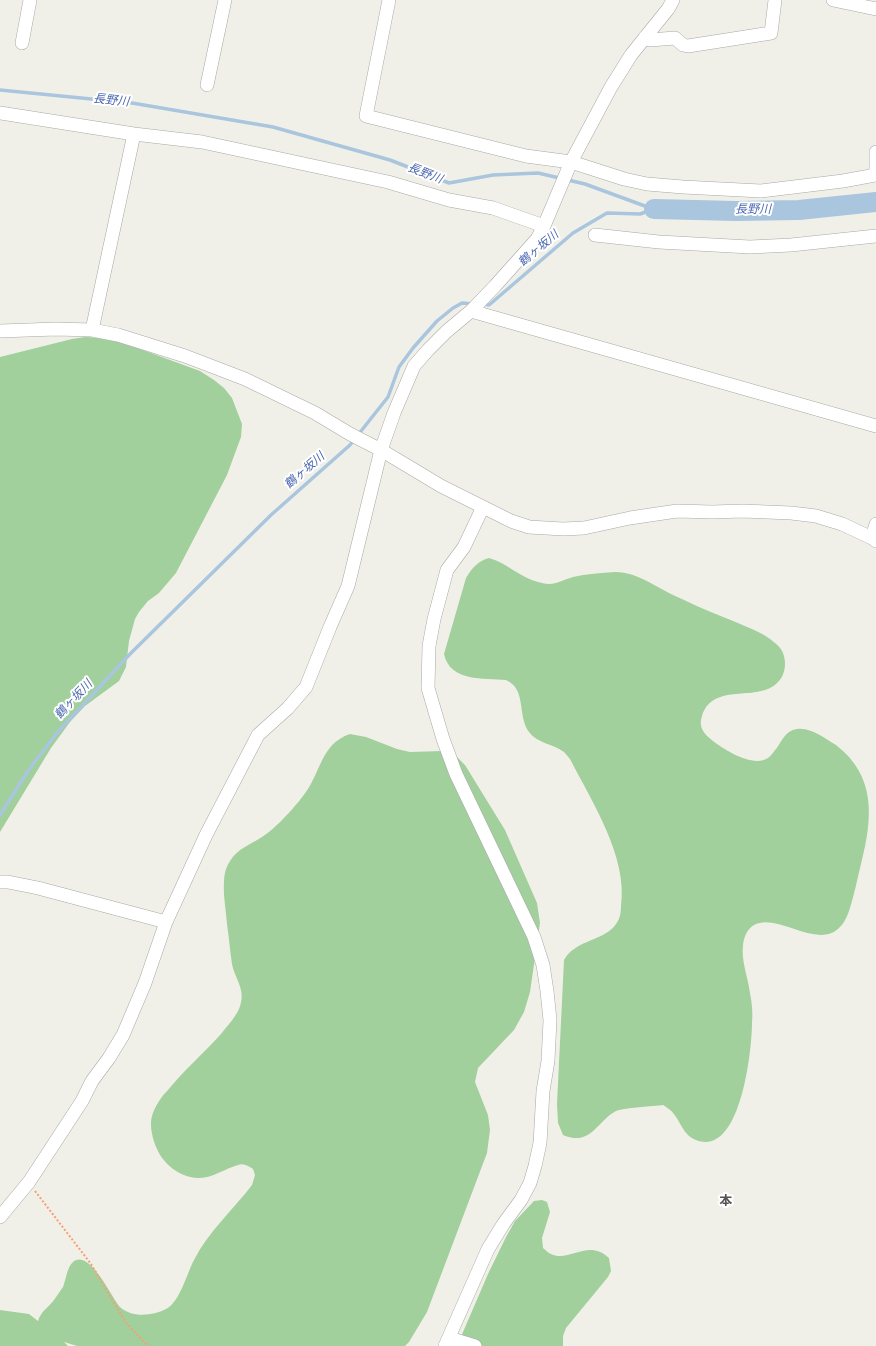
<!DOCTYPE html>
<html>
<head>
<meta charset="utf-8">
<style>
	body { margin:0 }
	canvas { display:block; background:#f1f0e8 }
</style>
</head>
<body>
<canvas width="876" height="1346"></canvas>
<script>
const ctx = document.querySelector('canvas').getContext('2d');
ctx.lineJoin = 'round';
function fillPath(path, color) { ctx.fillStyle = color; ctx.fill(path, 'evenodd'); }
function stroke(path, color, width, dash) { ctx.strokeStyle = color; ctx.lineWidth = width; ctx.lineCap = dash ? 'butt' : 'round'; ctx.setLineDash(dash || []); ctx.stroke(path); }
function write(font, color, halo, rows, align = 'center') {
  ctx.font = font + ' "Roboto Condensed","Noto Sans JP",sans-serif'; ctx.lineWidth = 4; ctx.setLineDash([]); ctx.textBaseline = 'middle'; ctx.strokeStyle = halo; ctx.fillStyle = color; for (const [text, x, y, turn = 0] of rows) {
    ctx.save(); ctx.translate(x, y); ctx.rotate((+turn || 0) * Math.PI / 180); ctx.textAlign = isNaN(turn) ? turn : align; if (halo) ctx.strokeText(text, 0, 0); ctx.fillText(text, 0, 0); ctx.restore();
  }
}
const forest = new Path2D(`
	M85,337L110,338L200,371L214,380L224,388L232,398L242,424L241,437L227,475L176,573L159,593L148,601L139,612L135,619L129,641L126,667L119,681L85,706L70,722L51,748L0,832V357L72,339Z
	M489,558C507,563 521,578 538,582C554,587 559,581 573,577C586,574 601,573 615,572C621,572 627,573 633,575C650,581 665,592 682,599C700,608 719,615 738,623C751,629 764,633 775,643C782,648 785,655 785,664C785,674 780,683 770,688C748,699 712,685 702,716C698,727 704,734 713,741C725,750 753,768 768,758C771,756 773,752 776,749C782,741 785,731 797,729C811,727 824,738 836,745C876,776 873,817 861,864C857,880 854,896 849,911C831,964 781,910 754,925C747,929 744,937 743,945C741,961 748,977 750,993C752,1003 753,1014 752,1023C752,1049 741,1158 696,1140C683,1135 681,1122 673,1113C672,1111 665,1106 663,1105C655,1106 622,1108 616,1111C597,1121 591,1147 563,1135L558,1123L557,1104L564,960C576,939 605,941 616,924C620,919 621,912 621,906C628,857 592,802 570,759C568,757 566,754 564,752C553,744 537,743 529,732C517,716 527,689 506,680C483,678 450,682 444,654L466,578C472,568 478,561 489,558Z
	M350,734L366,737L397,749L410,752L442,751L456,756L465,765L505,830L537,903L540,923L530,992L524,1012L514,1030L478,1068L475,1082L488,1115L490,1130L487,1153L427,1312L409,1342L405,1346H77L64,1342L68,1346H0V1310L29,1314L38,1321C41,1311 48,1308 54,1300C57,1296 60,1291 63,1287C66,1280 67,1267 73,1262C90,1248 112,1299 120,1307C132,1318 152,1316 166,1309C180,1302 187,1273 194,1260C208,1232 233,1210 252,1185L255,1175L253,1169C248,1166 244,1163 238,1165C226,1168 211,1179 198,1178C181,1178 163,1164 157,1149C153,1141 149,1125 152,1116C155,1106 161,1097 168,1090C184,1070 204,1053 221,1034C227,1026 235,1018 239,1009C247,990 235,980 232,964C230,951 229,938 227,924C226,910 223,895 224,881C224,874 226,867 230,861C238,848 250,845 262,837C275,829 294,808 303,796C321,774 320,744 350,734Z
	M542,1200L547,1202L550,1212L542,1238L543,1248C546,1250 548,1253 551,1254C569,1263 588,1238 609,1258L611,1271L608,1277L566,1328L563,1336V1346H457L488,1274L506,1237L515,1221L534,1201Z`);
const stream = new Path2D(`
	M0,90L132,103L273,127L390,160L449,183L493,175L538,173L585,184L653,209
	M482,304L489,305L573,233L607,213L640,214L654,209
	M0,815L28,771L56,734L131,653L271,515L350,445L388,397L399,367L413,348L437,321L453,308L462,303L474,304`);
const river = new Path2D(`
	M654,209L736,211L799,210L876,202`);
const path = new Path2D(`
	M35,1191L91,1264L126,1323L148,1346`);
const street = new Path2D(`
	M389,0L366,116L526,156L571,162L624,179L647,184L683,187L761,191L843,181L876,175
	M833,0L876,9
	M645,37L650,40L675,38L683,45L688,46L771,33L775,0
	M22,43L30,0
	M207,85L225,0
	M0,113L134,134L202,142L388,182L449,200L493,208L544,226
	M876,175V152
	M595,235L659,242L750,247L791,245L876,236
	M471,311L876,426
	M92,330L134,134
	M0,331L56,329L92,330L118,335L185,356L245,379L315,413L350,434L381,450L441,486L511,521L529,527L563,529L584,528L630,518L677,511L712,512L743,511L791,513L816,516L842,524L872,538L876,541
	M872,538L876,524
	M0,882H8L38,888L166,922
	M0,1217L29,1182L82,1101L92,1081L109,1058L123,1035L145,983L166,922L206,835L258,735L288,708L306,687L330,627L348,586L381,450L394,413L414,366L428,350L447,331L471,311L495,286L537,239L544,226L571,162L611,87L631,55L668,9L673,0
	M449,1338L475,1346
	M445,1346L488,1249L504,1223L521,1200L530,1183L535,1166L540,1143L543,1091L548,1061L550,1020L547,991L543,965L534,937L456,774L443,739L428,688L429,646L434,619L447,570L464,547L483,507`);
const waterNames = [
	["長野川",111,101,6],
	["長野川",425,174,21],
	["長野川",753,210],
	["鶴ヶ坂川",539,249,-40],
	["鶴ヶ坂川",305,471,-41],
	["鶴ヶ坂川",74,700,-47]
];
const quarterNames = [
	["本",726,1202]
];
fillPath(forest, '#a1d09d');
stroke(stream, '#a9c6de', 3.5);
stroke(river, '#a9c6de', 20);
stroke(street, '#a8a8a8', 14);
stroke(path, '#f99e72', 2, [2, 2]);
stroke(street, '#fff', 13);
write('italic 12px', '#4d69b2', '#fff', waterNames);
write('bold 13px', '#545454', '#fff', quarterNames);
</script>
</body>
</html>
